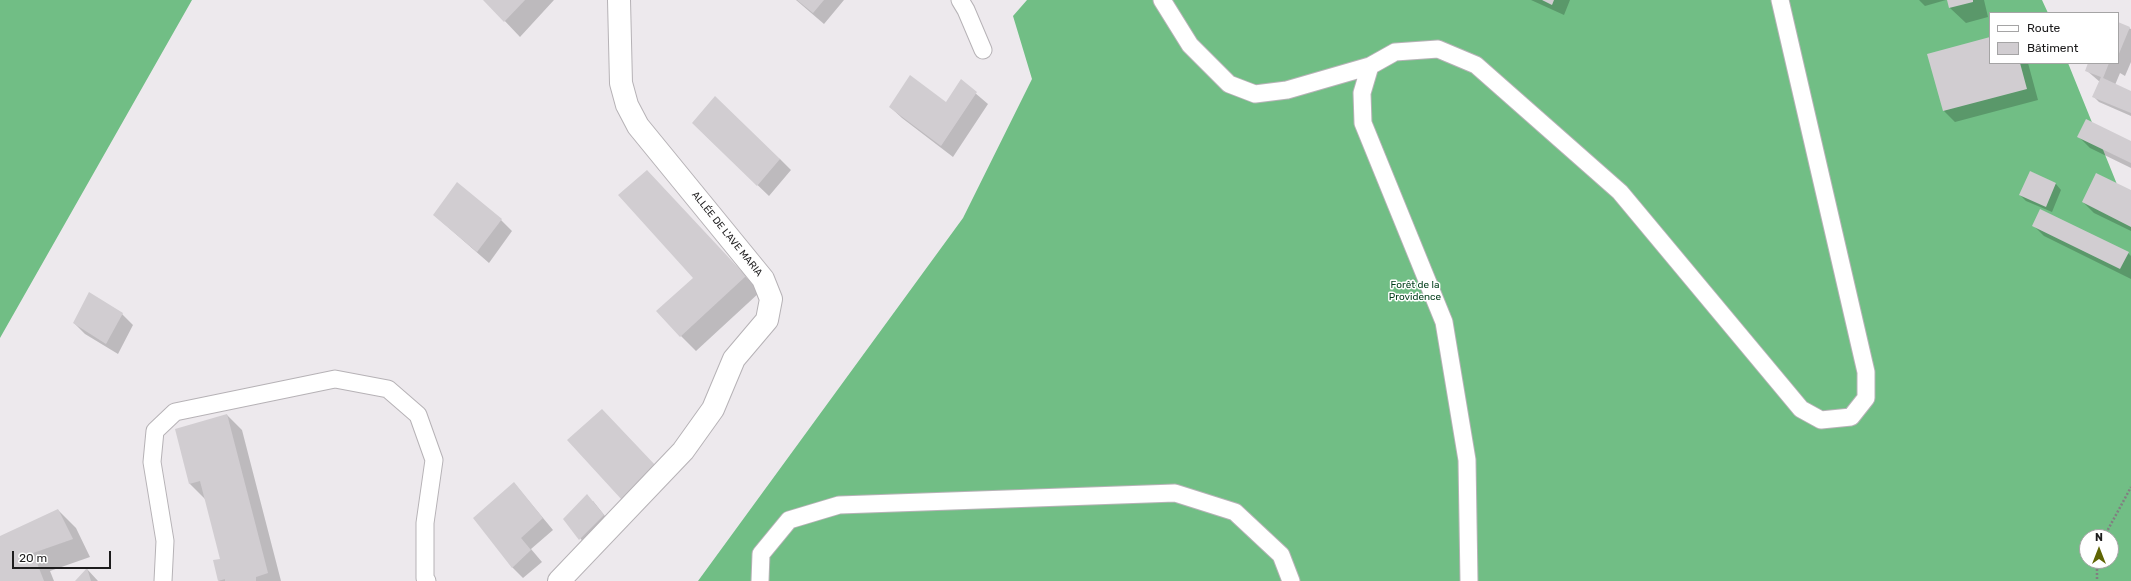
<!DOCTYPE html>
<html>
<head>
<meta charset="utf-8">
<style>
	body { margin:0 }
	#map { position:relative; width:2131px; height:581px; overflow:hidden; background:#ede9ed; font-family:Rubik,sans-serif }
	canvas { display:block }
	.legend { position:absolute; left:1989px; top:12px; width:130px; height:52px; box-sizing:border-box; background:#fff; border:1px solid #a5a4a5; margin:0; padding:5px 7px; list-style:none; font-size:12px; color:#1d1c1d }
	.legend li { display:flex; align-items:center; gap:8px; height:20px }
	.legend b { width:20px; border:1px solid #a5a4a5 }
	.north { position:absolute; left:2079px; top:529px; width:40px; height:40px; box-sizing:border-box; background:#fff; border:1px solid #a5a4a5; border-radius:50%; rotate:0deg; font-size:11px; font-weight:700; line-height:16px; text-align:center; color:#1d1c1d }
	.north::after { content:''; display:block; margin:auto; width:14px; height:18px; background:#5f6504; clip-path:polygon(50% 0,100% 100%,50% 72%,0 100%) }
	.scale { position:absolute; left:12px; top:551px; width:99px; height:18px; box-sizing:border-box; border:2px solid #1d1c1d; border-top:0; padding-left:5px; font-size:12px; line-height:14px; white-space:nowrap; color:#1d1c1d; -webkit-text-stroke:3px #fff; paint-order:stroke }
</style>
</head>
<body>
<div id="map">
<canvas width="2131" height="581"></canvas>
<ul class="legend">
<li><b style="height:5px;background:#fff"></b>Route</li>
<li><b style="height:11px;background:#d1cdd1"></b>Bâtiment</li>
</ul>
<div class="north">N</div>
<div class="scale">20 m</div>
</div>
<script>
const ctx = document.querySelector('canvas').getContext('2d');
ctx.lineJoin = 'round';
function fillPath(path, color) { ctx.fillStyle = color; ctx.fill(path, 'evenodd'); }
function stroke(path, color, width, dash) { ctx.strokeStyle = color; ctx.lineWidth = width; ctx.lineCap = dash ? 'butt' : 'round'; ctx.setLineDash(dash || []); ctx.stroke(path); }
function write(font, color, halo, rows, align = 'center') {
  ctx.font = font + ' Rubik,sans-serif'; ctx.lineWidth = 3; ctx.setLineDash([]); ctx.textBaseline = 'middle'; ctx.strokeStyle = halo; ctx.fillStyle = color; for (const [text, x, y, turn = 0] of rows) {
    ctx.save(); ctx.translate(x, y); ctx.rotate((+turn || 0) * Math.PI / 180); ctx.textAlign = isNaN(turn) ? turn : align; if (halo) ctx.strokeText(text, 0, 0); ctx.fillText(text, 0, 0); ctx.restore();
  }
}
const forest = new Path2D(`
	M0,0H192L0,338Z
	M1027,0H2042L2048,13H1990V63H2068L2131,219V581H698L963,218L1032,79L1013,16ZM2087,537H2111V561H2087Z`);
const shadow = new Path2D(`
	M485,0H554L520,37Z
	M796,0H844L824,24Z
	M1531,0H1570L1564,15Z
	M1919,0H1946L1925,6Z
	M1948,0H1984L1988,17L1966,23L1950,8Z
	M2118,23L2131,29V62L2125,76L2120,73L2115,85L2131,92V116L2099,102L2094,97L2100,82L2086,70L2089,63H2118Z
	M1990,37V63H2028L2038,100L1955,122L1944,111Z
	M961,81L988,104L953,157L902,118L890,107L946,103Z
	M704,134L780,159L791,170L769,196Z
	M2079,137L2131,142V168L2090,148Z
	M647,171L760,292L696,351L681,336L695,278Z
	M2031,172L2056,184L2061,190L2052,212L2026,201L2020,195Z
	M2131,191V231L2094,213L2083,202Z
	M434,215L501,220L512,231L489,263Z
	M2033,225L2128,253L2131,256V279L2044,236Z
	M122,314L133,325L118,354L85,334L74,323Z
	M227,415L242,430L281,581H219L221,559L206,500L190,484L176,430Z
	M514,483L553,530L531,549L542,562L523,578L512,567Z
	M593,501L609,521L586,545L564,519Z
	M58,510L76,528L90,557L50,571L54,581H0V537Z
	M87,569L98,581H76Z`);
const building = new Path2D(`
	M483,0H525L504,22Z
	M797,0H824L813,13Z
	M1542,0H1554L1552,5Z
	M1947,0H1973V2L1949,8Z
	M2118,22L2130,27L2118,56Z
	M1990,37V63H2020L2027,89L1943,111L1927,54Z
	M2088,63H2109L2103,78L2131,91V113L2092,97L2101,77L2085,71Z
	M910,75L946,102L961,79L977,92L941,146L889,107Z
	M715,96L780,159L757,186L692,123Z
	M2086,119L2131,141V163L2077,137Z
	M647,170L746,276L680,337L656,311L693,278L618,195Z
	M2030,171L2056,183L2046,207L2019,195Z
	M2096,173L2131,190V227L2082,202Z
	M457,182L502,219L477,252L433,215Z
	M2040,209L2129,252L2120,269L2032,226Z
	M89,292L123,313L106,344L73,323Z
	M602,409L657,467L622,500L567,440Z
	M227,414L268,573L256,577V581H225V579L218,581L213,560L220,559L200,481L189,484L175,429Z
	M514,482L543,518L521,538L531,550L512,568L473,518Z
	M587,494L604,515L579,540L563,519Z
	M58,509L73,539L33,553L44,581H0V536Z
	M87,568L91,581H75Z`);
const path = new Path2D(`
	M2104,537L2131,487
	M2097,561V581`);
const lane = new Path2D(`
	M960,0L966,10L983,50
	M1162,0L1190,45L1229,84L1255,94L1287,90L1370,66
	M163,581L165,541L152,462L155,431L175,412L335,379L388,389L418,415L434,460L425,523V578L427,581
	M760,581L761,554L789,520L839,505L1175,493L1235,512L1281,555L1291,581
	M1469,581L1467,460L1444,322L1363,123L1362,93L1370,66L1395,52L1438,49L1476,65L1620,192L1801,409L1821,420L1851,417L1866,398V372L1780,0`);
const street = new Path2D(`
	M559,581L683,451L713,409L734,359L767,320L771,299L763,279L638,126L627,105L621,83L619,0`);
const streetNames = [
	["ALLÉE DE L'AVE MARIA",727,234,51]
];
const parkNames = [
	["Forêt de la",1415,285],
	["Providence",1415,297]
];
fillPath(forest, '#71be85');
fillPath(shadow, '#0003');
fillPath(building, '#d1cdd1');
stroke(lane, '#b6b2b6', 19);
stroke(street, '#b6b2b6', 24);
stroke(path, '#817f81', 2.5, [2, 2]);
stroke(lane, '#fff', 17);
stroke(street, '#fff', 22);
write('10px', '#1d1c1d', '#fff', streetNames);
write('10px', '#003d19', '#fff', parkNames);
</script>
</body>
</html>
